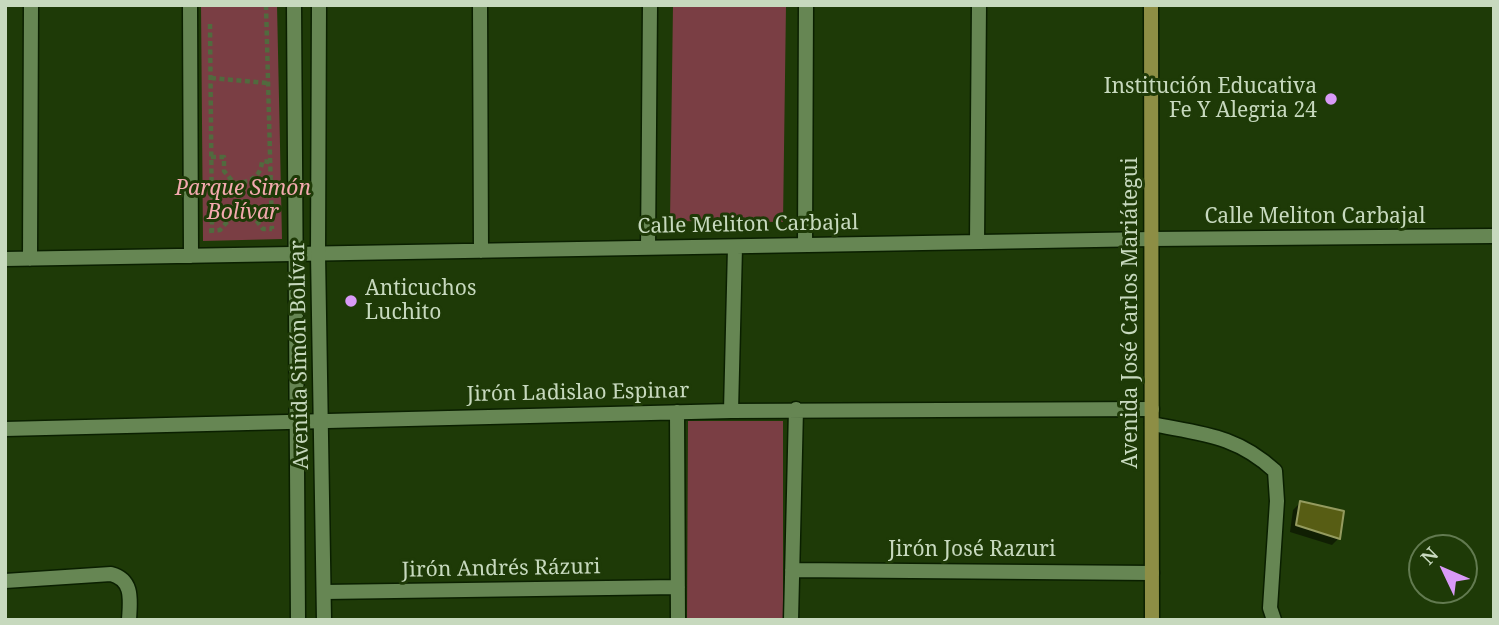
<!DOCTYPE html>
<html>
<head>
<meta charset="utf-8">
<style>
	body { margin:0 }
	#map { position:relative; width:1499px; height:625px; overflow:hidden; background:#1e3a07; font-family:"Noto Serif",serif }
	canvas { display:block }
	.frame { position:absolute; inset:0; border:7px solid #c7d9be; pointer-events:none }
	.north { position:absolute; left:1408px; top:534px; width:70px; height:70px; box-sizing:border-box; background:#1e3a07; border:2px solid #627a50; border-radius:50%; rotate:314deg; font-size:19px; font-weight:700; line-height:28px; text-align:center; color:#c7d9be }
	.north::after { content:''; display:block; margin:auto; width:24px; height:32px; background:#d99af7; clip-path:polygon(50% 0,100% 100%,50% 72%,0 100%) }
</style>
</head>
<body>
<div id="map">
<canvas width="1499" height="625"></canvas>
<div class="frame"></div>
<div class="north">N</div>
</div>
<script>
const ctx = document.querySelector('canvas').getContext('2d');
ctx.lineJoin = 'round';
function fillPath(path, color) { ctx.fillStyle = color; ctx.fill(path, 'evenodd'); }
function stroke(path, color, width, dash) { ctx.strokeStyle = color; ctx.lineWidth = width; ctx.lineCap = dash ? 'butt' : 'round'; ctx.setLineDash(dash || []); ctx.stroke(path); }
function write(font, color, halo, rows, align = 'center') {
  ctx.font = font + ' "Noto Serif",serif'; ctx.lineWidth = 6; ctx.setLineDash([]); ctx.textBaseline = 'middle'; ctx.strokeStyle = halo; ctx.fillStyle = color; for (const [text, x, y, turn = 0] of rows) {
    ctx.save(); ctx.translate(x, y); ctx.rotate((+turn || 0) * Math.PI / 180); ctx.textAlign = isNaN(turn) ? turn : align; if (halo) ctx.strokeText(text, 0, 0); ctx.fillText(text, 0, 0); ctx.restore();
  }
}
const green = new Path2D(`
	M201,5H277L282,239L203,241Z
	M673,5H786L783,222L670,221Z
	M688,421H783V620H687Z`);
const shadow = new Path2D(`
	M1300,503L1339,538L1332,545L1290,532L1293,510Z`);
const building = new Path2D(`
	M1300,501L1344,511L1340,539L1296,525Z`);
const path = new Path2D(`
	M266,5L272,229
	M210,24L212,231
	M211,78L268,83
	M211,157H224V171L234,183C248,183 261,178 262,161L270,162
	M240,183L243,212
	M209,231L220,230L235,213L250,212L263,229H272`);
const minor = new Path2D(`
	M190,5L191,256
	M480,5L481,251
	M977,242L979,5
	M805,245L806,5
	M648,248L650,5
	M5,259L1152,239L1492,236
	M30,259L31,5
	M731,411L735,247
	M677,412L678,620
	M1152,424C1202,434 1236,435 1275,471L1277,501L1270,608L1274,620
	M5,429L731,411L1152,409
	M792,570L1152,573
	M5,581L111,574C134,580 130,601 129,620
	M324,592L678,587
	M791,620L796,409`);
const tertiary = new Path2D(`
	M294,5L298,620
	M319,5L318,254L324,620`);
const secondary = new Path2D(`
	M1151,5L1152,620`);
const markers = [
	[1331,99,7,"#d99af7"],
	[351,301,7,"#d99af7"]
];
const poiNames = [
	["Institución Educativa",1317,87],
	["Fe Y Alegria 24",1317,111],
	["Anticuchos",365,289,"left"],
	["Luchito",365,313,"left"]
];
const parkNames = [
	["Parque Simón",243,189],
	["Bolívar",243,213]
];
const streetNames = [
	["Calle Meliton Carbajal",1315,217],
	["Calle Meliton Carbajal",748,225,-1],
	["Avenida José Carlos Mariátegui",1131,313,-90],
	["Avenida Simón Bolívar",300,355,-91],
	["Jirón Ladislao Espinar",578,393,-1],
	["Jirón José Razuri",972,550],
	["Jirón Andrés Rázuri",501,569,-1]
];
fillPath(green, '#7a3e44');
fillPath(shadow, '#0007');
fillPath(building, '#575d14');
stroke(building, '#949b5f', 2);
stroke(minor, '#0a1f00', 17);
stroke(tertiary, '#0a1f00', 17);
stroke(secondary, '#0a1f00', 17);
stroke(path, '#516a3e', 4.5, [5, 3.5]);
stroke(minor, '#668653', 14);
stroke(tertiary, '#668653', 14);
stroke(secondary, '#8d8e45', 14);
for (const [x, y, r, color] of markers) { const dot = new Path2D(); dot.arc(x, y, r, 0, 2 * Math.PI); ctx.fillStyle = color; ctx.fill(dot); stroke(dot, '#1e3a07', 2.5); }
write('21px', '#c7d9be', '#1e3a07', poiNames, 'right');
write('italic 21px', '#f4aaaf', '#1e3a07', parkNames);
write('21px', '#c7d9be', '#1e3a07', streetNames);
</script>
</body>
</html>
